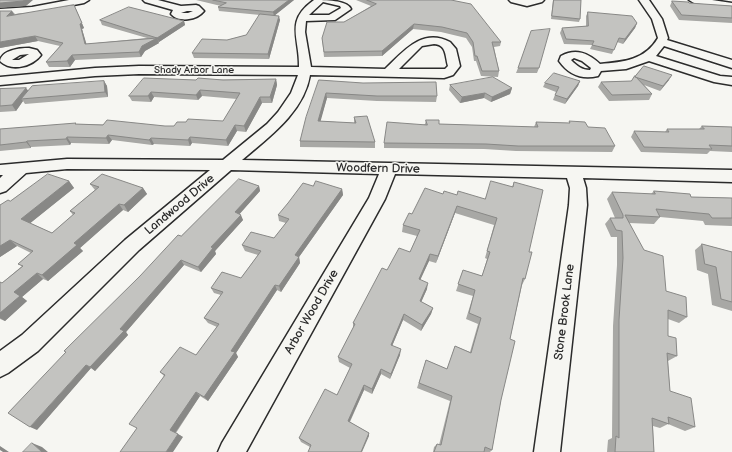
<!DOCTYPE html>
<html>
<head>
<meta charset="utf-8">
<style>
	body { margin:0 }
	canvas { display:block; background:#f6f6f2 }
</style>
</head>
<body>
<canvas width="732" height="452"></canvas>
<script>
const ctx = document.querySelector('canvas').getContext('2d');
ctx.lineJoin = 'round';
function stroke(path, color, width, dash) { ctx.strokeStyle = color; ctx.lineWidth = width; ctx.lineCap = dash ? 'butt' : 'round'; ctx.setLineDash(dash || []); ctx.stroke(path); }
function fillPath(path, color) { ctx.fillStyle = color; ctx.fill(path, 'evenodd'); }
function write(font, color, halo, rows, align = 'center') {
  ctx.font = font + ' "Balsamiq Sans",sans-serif'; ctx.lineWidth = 3; ctx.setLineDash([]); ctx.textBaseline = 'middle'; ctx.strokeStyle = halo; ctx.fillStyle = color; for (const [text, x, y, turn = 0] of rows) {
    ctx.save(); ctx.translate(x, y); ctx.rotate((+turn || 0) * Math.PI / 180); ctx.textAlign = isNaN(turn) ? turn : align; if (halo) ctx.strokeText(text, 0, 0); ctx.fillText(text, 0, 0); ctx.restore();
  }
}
const minor = new Path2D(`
	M69,0H89L84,3L32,13L0,15V9L32,7Z
	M143,0H158L181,6L196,5L199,6L204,11C197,20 179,23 171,14L173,10L145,2ZM187,11H193L188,13H181Z
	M314,0C325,0 347,0 351,9L335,20L306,21L305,32L311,67L385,69C403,52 422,27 450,42L456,49L460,66L453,75L444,78L310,75C304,112 269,137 242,160L732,170V182L583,178L586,188L587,205L560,452H534L569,205L570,188L567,178L395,174L385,199L246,452H218L222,443L369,198L379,174L231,170L139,250L38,351L8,373L0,377V351L22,335L125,240L210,170L67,169L26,173L6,191L0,193V178L3,175H0V165L67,159L223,160L267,124L278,112L291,93L298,75L139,74L95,76L0,85V77L95,68L139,66L299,67C300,38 284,21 314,0ZM323,2L340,6L341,8L329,15H309ZM434,44C447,45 445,56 448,66L445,69H399L422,46Z
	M509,0H544L542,2L527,6L511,2Z
	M639,0H649L662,19L668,38L667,40L732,60V68L664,46L656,56L720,76L732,77V85L714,82L649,61L626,69L601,71L598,76C582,80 569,75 559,61L561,56C576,48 588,53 600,64C624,62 645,60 658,38L652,19ZM574,58L582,61L591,68L590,70C582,70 577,66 571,60Z
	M689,0H712L732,3V9L694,3Z
	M29,48L37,50L41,55C32,67 11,72 0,61C2,50 19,48 29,48ZM29,54L19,60H12L20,55Z`);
const wall = new Path2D(`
	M196,0H294L275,15L280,20L269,59L194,58L192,53L227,40L246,35L260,15L219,11L218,7L221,6Z
	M356,0H451L501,42L500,46L494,47L499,71L498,77L481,76L476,61H474L472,47L466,38L441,32L413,29L382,56L324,57L322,38L344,22L371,6Z
	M553,0H581L580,19L579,22L551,19Z
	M672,1L689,3L732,6V23L679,20L670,6Z
	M76,9L84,28L82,29L86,44L147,38L102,25L100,20L184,21L185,25L159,42H158L159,43L145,51L141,57L75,60L70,67H49L46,62L60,46L38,41L0,48L12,11L15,14Z
	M588,12L637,23L635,28L623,44L617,42L612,54L590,49L592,45L564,44L560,33L562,28L586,26V16Z
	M644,66L669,80L660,91L644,85L652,94L649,100L609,101L598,87L601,82L631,81Z
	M518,68H539L537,73H516Z
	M276,79L277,85L272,103H262L246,132L237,131L228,146L192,143L190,146L154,144L152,145L112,140L109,144L71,143L70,145L31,147V148L0,151V129L77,124L165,126H174L186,122L223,121L237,99L202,96L198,100L154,97L151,102L132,101L129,96L196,80Z
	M319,80L437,96L436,102L377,101L327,98L320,121L354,123V117L375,142V148L300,147V141Z
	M104,81L107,86L108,97L25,104L23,101L16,111L0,112V89L26,88L28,91Z
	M580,81L578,86L565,104L553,100L556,92L543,87L545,83Z
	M450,85L512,88L510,94L491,102L484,98L460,103L449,90Z
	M426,120L439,124L534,127L536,122L569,123V121L588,127L615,146L612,152L516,151L484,149L384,148V143L425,124Z
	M702,126L732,127V152L710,151L707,154L641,152L631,137L634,131L665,132L667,129H699Z
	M69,181L74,188L30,223L52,233L73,215L70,211L95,190L90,184L143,188L147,194L128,212L123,210L80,248L83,251L48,281L43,279L22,297L27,301L5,321L0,319V282L2,283L22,266L18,264L31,253L17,246L0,257V205Z
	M514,182L529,252L525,279L522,285L510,339L501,400L492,450L490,452H433L434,447L437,444L439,445L450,401L417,388L426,360L447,369L455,346L470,352L478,324L466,319L473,296L456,291L463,270L482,276L487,259L485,258L494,225L455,213L436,263L429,261L420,279L427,289L421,302L433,308L431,314L421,331L403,320L392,346L400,355L390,379L381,374L372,394L364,390L350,422L369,433V436L310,447L301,442L299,438L337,395L350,368L339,362L338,357L353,328V323L387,270L410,252L417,236L402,232L403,225L412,214L443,194L485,199L512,187Z
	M259,186L260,191L239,214L243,220L215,251L216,254L201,272L184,265L126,332L128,335L95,371L91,368L37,430L181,236Z
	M313,186L342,189L343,195L299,257L300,263L281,292L277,290L236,353L238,357L208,401L200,396L176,433L183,437L137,429L164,376L160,372L196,355L217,327L208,323L204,318L221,295L214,293L211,288L241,278L258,255L245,251L242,245L274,238L286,223L279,221L278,215Z
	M654,191L691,197L732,198V226L705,225L703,221L660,217L654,224L629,223L666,291L687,317L679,323L668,319V336L677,356L668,361L670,391L695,427L685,431L668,424L660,428L653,426L654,452H607L608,440L612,438L613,326L617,265V237H611L605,224L610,218H615L607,199L612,192L651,194Z
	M702,244L732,252V311L712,305L708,274L697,270L695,250Z`);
const shadedWall = new Path2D(`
	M25,0H33L26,6L0,8V3Z
	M289,0H294L274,16L273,12Z
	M74,5L84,28L82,29L88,49L85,44Z
	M12,11L15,16H7Z
	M279,16L280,20L269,59L268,54Z
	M184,21L185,25L159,42L157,38Z
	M637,23L635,28L623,44L625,39Z
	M414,24L413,29L382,56V51Z
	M35,36L38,41L0,48V42Z
	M157,38L159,43L145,51L141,57L139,52L142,46Z
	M72,55L75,60L70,67L67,61Z
	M672,75L669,80L660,91L663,86Z
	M276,79L277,85L272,103L270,97Z
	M104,81L107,86L108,97L105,92Z
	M580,81L578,86L565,104L567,99Z
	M26,88L30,93L21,99L23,101L16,111L12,105Z
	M512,88L510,94L491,102L492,97Z
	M200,90L202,96L198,100L196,95Z
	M151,92L154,97L151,102L148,96Z
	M326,93L327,98L319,127L318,121Z
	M485,93L484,98L460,103L462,97Z
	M260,97L262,103L246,132L244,126Z
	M235,125L237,131L228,146L226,140Z
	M108,135L112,140L109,144L106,138Z
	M67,137L71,143L70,145L66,139Z
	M190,137L192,143L190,146L188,140Z
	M151,138L154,144L152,145L149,140Z
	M27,141L31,147V148L26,142Z
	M69,181L74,188L28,225L21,219Z
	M259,186L260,191L237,217L235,212Z
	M143,188L147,194L128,212L124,205Z
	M342,189L343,195L299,257L300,263L281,292L279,286L295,255Z
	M119,204L123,210L80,248L83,251L48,281L42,275L74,243Z
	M457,206L455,213L436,263L438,256Z
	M241,215L243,220L215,251L216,254L201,272L198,267L211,247Z
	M10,240L17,246L0,257V246Z
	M430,254L429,261L418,285L419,279Z
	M181,260L184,265L126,332L128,335L95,371L90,367L120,329Z
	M37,273L43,279L22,297L27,301L5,321L0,318V313L14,292Z
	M428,283L427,289L419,307L420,301Z
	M275,285L277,290L236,353L238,357L208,401L204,397L231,351Z
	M433,308L431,314L421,331L422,325Z
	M404,314L403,320L390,351L391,345Z
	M401,349L400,355L390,379L391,374Z
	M86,365L91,368L37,430L30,427Z
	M381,369V374L372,394V389Z
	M364,385V390L348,425V421Z
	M196,392L200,396L175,433L170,430Z
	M369,433V436L362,452H361Z
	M178,434L183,437L173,452H166Z
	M32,443L42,447L48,452H42Z
	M0,446L9,452H3L0,450Z`);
const building = new Path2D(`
	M0,0H25L23,1L0,3Z
	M213,0H289L273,12L218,7L226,3Z
	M367,0H451L471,4L501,42H492L499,71H482L477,56H475L473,42L467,33L442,27L414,24L382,51L324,52L322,38L327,22H344L376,4Z
	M554,0H581L580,19L552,16Z
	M672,1L688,2L689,3L732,6V18L682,15Z
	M74,5L82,23L80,24L85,44L157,38L142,46L139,52L72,55L67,61L46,62L63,43L35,36L0,42V11H12L7,16Z
	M129,7L184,21L157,38L100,20Z
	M588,12L632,16L637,23L625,39L619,38L614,50L592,45L594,41L566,39L562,28L588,26Z
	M260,14L279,16L268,54L192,53L202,39L227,40L246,35Z
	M550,29L539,68H518L531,31Z
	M644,66L672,75L663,86L635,77Z
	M554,73L580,81L567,99L555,95L559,87L545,83Z
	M635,76L652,94L612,95L601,82L631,81Z
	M493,77L512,88L492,97L485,93L462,97L450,85Z
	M144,78L196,80L198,78L223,80L276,79L270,97H260L244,126L235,125L226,140L190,137L188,140L151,138L149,140L108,135L106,138L67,137L66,139L27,141L26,142L0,145V129L76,123L75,124L103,125L107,120L165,126H174L177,122H186L188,119L223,121L240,93L200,90L196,95L151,92L148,96H129Z
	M319,80L363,83L436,82L437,96H377L326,93L318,121L356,123L354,117L367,116L375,142L300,141L306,117Z
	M104,81L105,92L21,99L32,86Z
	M26,88L12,105L0,106V89Z
	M426,120H439V124L538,127L536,122L570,123L569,121L585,122L588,127L605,128L615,146H518L486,144L384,143L387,122L427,125Z
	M702,126L732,127V146L709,145L712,149L644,147L634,131L669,132L667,129H704Z
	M48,174L69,181L21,219L52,233L75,213L70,211L99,187L90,184L102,174L143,188L124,205L119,204L74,243L77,245L42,275L37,273L14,292L20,296L0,313V282L2,283L23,266L18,264L33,251L10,240L0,246V205L8,200L10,201Z
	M239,179L259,186L235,212L241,215L211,247L213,248L198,267L181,260L120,329L124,331L90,367L86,365L30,427L8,413L66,352L64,351L140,276L178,235L181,236Z
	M316,181L342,189L295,255L299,257L279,286L275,285L231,351L235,352L204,397L196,392L170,430L178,434L166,452H120L137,428L129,424L165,375L160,372L180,347L196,355L219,324L204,318L223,292L211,288L222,272L241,278L261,251L242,245L251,232L274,238L289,219L278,215L288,203L303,183L313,186Z
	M491,181L513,187L514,182L543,190L529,252H532L525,279L523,278L510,339L515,341L501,400L492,450L485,447L484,452H434L437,444L441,445L452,396L419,383L426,360L447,369L455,346L471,353L481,318L469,313L475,290L458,284L463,270L482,276L490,252L487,251L497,218L457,206L438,256L430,254L419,279L428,283L420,301L433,308L422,325L404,314L391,345L401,349L391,374L381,369L372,389L364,385L348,421L369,433L361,452H308L311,445L299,438L325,389L337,395L352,364L338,357L355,324L353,323L382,268L387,270L399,248L410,252L420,230L403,225L409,213L412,214L425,188L443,194L444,191L457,195L458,191L485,199Z
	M654,191L690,194L691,197L732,198V218H712L709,214L656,209L660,217L625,215L644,250L663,256L666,291L686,297L687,317L668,310V336L676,338L677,356L667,353L670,391L691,398L695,427L668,417L669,424L652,418L654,452H615L616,436L619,438V320L623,258L622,231L616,230L610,218H623V215L612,192L655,194Z
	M702,244L732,252V302L721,299L716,267L705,264Z
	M32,443L42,452H23Z`);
const farStreetnames = [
	["Shady Arbor Lane",194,70]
];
const streetNames = [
	["Woodfern Drive",378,169,1],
	["Landwood Drive",180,205,-40],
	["Arbor Wood Drive",312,312,-60],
	["Stone Brook Lane",565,312,-83]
];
stroke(minor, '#2b2b2b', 3);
fillPath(minor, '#f6f6f2');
fillPath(wall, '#a8a8a5');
fillPath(shadedWall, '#888886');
fillPath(building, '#c3c3c0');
stroke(building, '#888886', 1);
write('10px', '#2b2b2b', '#f6f6f2', farStreetnames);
write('12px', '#2b2b2b', '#f6f6f2', streetNames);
</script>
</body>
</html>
